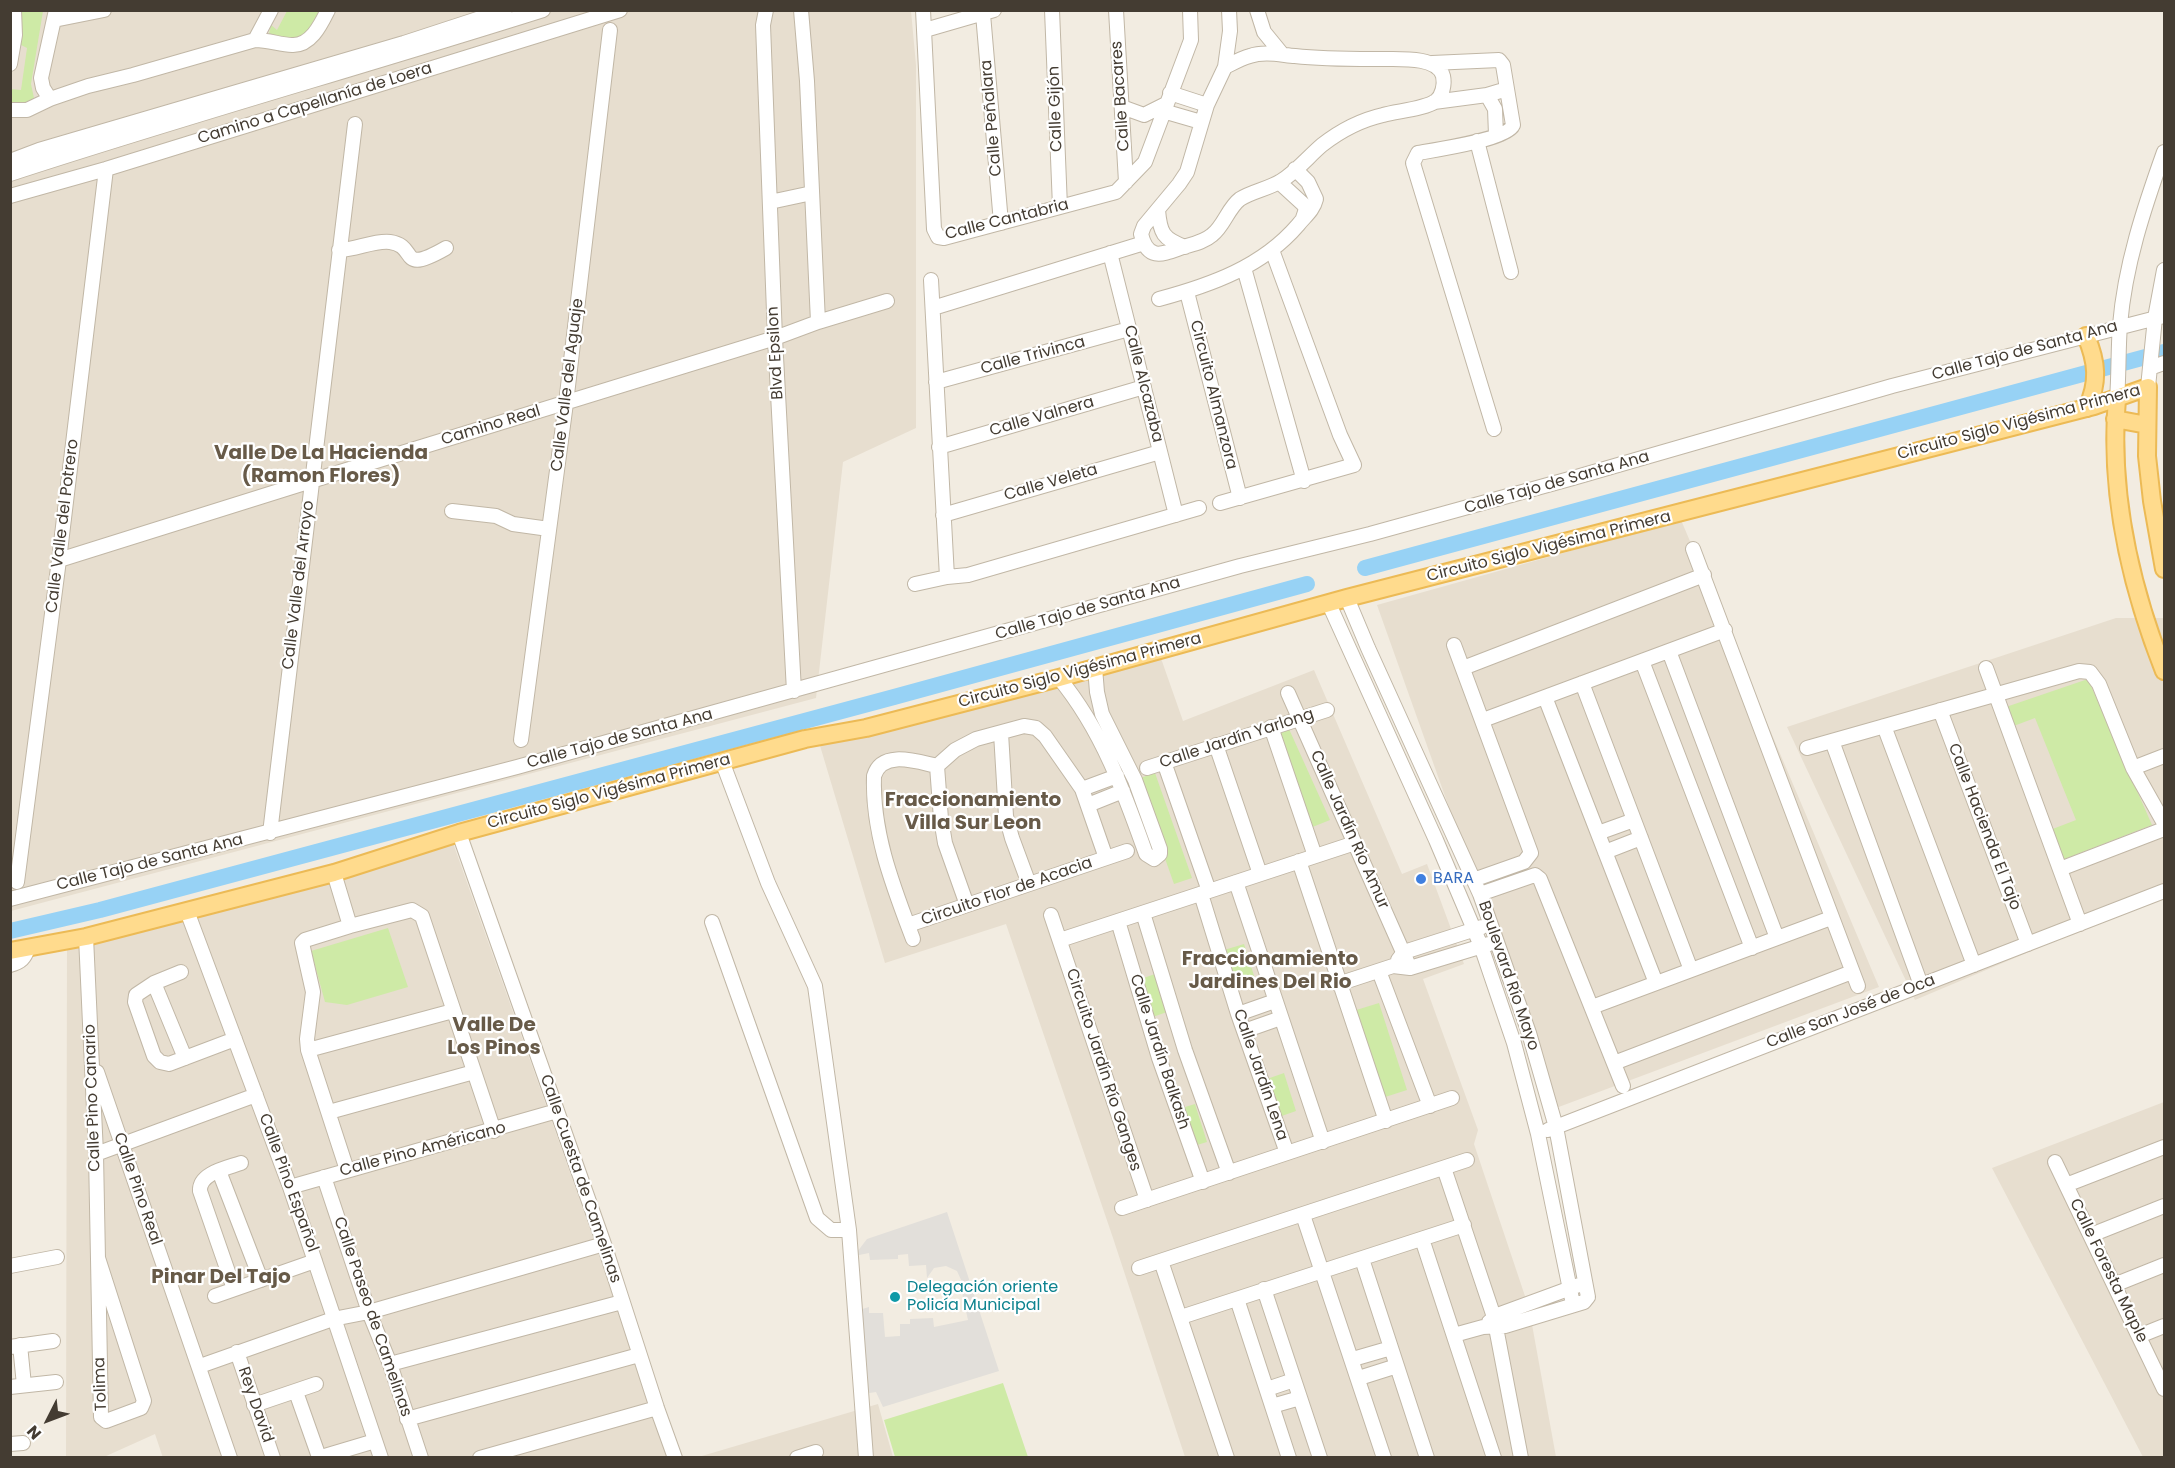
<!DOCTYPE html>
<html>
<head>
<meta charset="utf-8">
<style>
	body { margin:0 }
	#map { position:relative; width:2175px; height:1468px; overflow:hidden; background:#f2ece1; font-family:Poppins,sans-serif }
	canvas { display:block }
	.frame { position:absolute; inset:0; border:12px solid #443c32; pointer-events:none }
	.north { position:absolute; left:18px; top:1390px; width:60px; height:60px; -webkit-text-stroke:4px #fff; paint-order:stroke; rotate:228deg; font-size:16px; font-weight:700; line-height:24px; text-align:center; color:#443c32 }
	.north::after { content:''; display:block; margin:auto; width:21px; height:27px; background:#443c32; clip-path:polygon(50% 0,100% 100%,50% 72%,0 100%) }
</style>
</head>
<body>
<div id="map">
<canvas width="2175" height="1468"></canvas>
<div class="frame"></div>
<div class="north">N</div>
</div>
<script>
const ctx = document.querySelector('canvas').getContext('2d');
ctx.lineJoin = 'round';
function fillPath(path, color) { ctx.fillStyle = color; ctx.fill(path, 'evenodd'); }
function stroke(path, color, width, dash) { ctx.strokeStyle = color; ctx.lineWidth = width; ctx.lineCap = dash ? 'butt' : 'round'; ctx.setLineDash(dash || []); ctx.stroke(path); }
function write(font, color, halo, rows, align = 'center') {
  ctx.font = font + ' Poppins,sans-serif'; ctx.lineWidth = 4.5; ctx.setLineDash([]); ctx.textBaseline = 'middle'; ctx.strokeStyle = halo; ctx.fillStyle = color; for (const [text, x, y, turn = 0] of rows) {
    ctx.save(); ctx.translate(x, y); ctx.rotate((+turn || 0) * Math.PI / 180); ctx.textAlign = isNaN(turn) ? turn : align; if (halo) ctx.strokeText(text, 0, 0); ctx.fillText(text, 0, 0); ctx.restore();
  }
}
const residential = new Path2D(`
	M11,11H911L916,65V428L843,462L816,698L11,911Z
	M1681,520L1879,987L1556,1108L1377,605Z
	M2116,618H2164V895L1915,1000L1787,727Z
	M1157,647L1183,721L1314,670L1402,874L1427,864L1464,964L1423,979L1478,1130L1474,1144L1529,1308L1556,1457H1185L1113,1238L1006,924L885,963L818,739Z
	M453,843L671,1457L163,1458L155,1434L104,1457L66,1458L67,943Z
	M2164,1102V1457H2143L1992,1168Z
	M878,1404L893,1457L695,1458L861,1409Z`);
const green = new Path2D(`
	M18,11H43L31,84L34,98L20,107L11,108L10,89L21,90L27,48L19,44Z
	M287,11H319L308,31L289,44L268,38L271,25L277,30Z
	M2088,679L2152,825L2062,860L2050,830L2076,820L2035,718L2011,727L2003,708Z
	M1289,729L1330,820L1310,828L1277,732Z
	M1155,773L1192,878L1174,884L1137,779Z
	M388,928L408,987L347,1005L325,1002L311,951Z
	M1244,944L1256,982L1235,988L1224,950Z
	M1155,974L1167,1012L1147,1019L1135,981Z
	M1379,1003L1407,1090L1382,1098L1353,1011Z
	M1284,1073L1296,1111L1276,1118L1264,1080Z
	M1195,1104L1207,1142L1187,1148L1175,1110Z
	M1003,1383L1028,1457H895L884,1420Z`);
const parking = new Path2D(`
	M947,1212L999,1371L883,1407L876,1392L863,1394L859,1310L869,1307V1313H883L885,1337L900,1336V1324H910V1319L933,1318L934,1327L968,1320L961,1288L962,1282L957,1271L946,1266L934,1268L927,1278L926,1265L909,1266L908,1254L898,1255V1259L870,1260L869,1253L854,1256L867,1239Z`);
const river = new Path2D(`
	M1365,568L2164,352
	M10,931L100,910L894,697L1307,584`);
const minor = new Path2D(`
	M766,10L763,25L775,338L794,691
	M801,10L807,81L818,322
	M923,10L934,229L938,237L944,238L1116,192L1145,162L1191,40L1190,10
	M1052,10L1060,207
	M1116,10L1126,182
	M1257,10L1264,32L1282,54
	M983,14L1001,223
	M54,20L104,10
	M925,30L994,10
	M255,40L271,10
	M1432,63L1499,60L1503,65L1513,125C1508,139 1435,150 1418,153L1413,163L1494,429
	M10,64L15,35L14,10
	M1225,67C1233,63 1242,58 1250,56C1264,51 1281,55 1295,56C1321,59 1347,59 1373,59C1391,60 1437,54 1443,76C1445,85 1442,96 1436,101C1425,109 1397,111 1383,115C1361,120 1340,131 1322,145C1309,156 1296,172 1281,181C1268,189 1253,191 1240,199C1228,208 1224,226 1212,235C1204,242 1193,244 1183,247C1163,254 1148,262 1141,234L1144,226L1179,184L1187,172L1207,105L1225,67L1230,31L1229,10
	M1170,93L1207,105
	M1487,95L1495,109L1496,135
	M50,99L43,88L41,78L56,10
	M1434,102L1487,95L1507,89
	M1122,107L1144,115L1166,104
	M10,110H27L50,99L88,86L133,75L255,40C270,40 280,45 292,45C311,46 321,24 328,10
	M1163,111L1201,122
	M1477,141L1511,272
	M10,161L39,150L404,43L505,10
	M10,174C187,116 366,66 543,10
	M1279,182L1303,204L1306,209L1303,218
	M10,196L106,169L620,10
	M770,202L812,193
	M1158,210C1160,233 1163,239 1185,247
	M339,250C356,250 374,240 390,242C419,246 397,276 446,248
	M1110,253L1176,515
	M1244,268L1304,481
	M931,280L947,577
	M1187,292L1240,498
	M1159,299C1211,285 1262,267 1298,225C1305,216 1313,211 1316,199L1308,182L1295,169
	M933,308L1144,243
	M2150,368L2164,363
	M936,382L1129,329
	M2148,387L2155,318L2164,270
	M2117,399C2119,374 2118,350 2120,325C2125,265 2144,208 2164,152
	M939,447L1144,387
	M1220,503L1354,465L1340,435L1272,250
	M452,511L496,516L513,524L549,529
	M943,515L1160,452
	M1693,549L1858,986
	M59,560L311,481L775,338L818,322L887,301
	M915,584L947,577L968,575L1199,508
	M1347,598L1368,648L1480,894L1529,1033L1556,1127L1588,1297L1584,1302L1505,1326L1483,1327L1454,1335
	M1329,604L1436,840L1481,946L1514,1043L1538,1134L1573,1304
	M1454,645L1531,853L1524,862L1473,880
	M1669,651L1777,938
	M1642,661L1752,948
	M1463,668L1704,575
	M1986,668L2080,924
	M1059,678C1102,730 1124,792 1146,854L1154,859L1160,854V849L1135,780L1102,714L1097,692L1095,668
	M1582,683L1691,970
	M1288,693L1410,968
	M1545,697L1656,983
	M1940,710L2028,944
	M1483,720L1725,630
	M1884,726L1974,965
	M1271,727L1315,856
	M1001,733L1006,816L1012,838L1029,884
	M521,740L566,403L610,30
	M1832,741L1921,985
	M1216,745L1260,874
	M1807,748L2079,671L2090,672L2099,684L2133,768L2164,823
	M722,761L768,883L815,986L849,1230L866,1458
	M1164,762L1209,891
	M937,766L941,819L945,843L967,905
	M1147,768L1327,710
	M2133,768L2164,756
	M1082,789L1117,776
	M1088,805L1123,791
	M270,833L355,124
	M459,833L604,1244L657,1408L675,1458
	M1598,833L1634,820
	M1605,852L1641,838
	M1299,861L1386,1121
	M2060,869L2164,829
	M334,873L350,926
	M17,882L59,560L106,169
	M1236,882L1323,1142
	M1201,894L1238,1014L1287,1153
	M1480,894L1535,875L1540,879L1623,1086
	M10,899L517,767L1240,566L1370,534L1573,478L1892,386L2164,316
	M187,911L290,1187L381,1458
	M1143,913L1185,1050L1229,1173
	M1051,915L1147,1200
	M1118,921L1159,1058L1203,1182
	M712,922L817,1218L831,1230H849
	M908,925L1127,851
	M86,937L96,1154L101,1417L106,1421L141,1408L144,1401L98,1258
	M913,939C893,886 872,833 874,776C882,749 918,762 937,766L955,750L976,739L1024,726L1036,728L1045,736L1082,789L1106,858
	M1060,940L1355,843
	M1398,960L1404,952L1482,927
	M10,965C21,962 25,958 28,948
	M1379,971L1430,1106
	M181,972L154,983L136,995L135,1002L154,1056L160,1062L169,1064L235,1039
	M154,983L185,1058
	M1338,984L1393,966L1410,968L1489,944
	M1592,1007L1831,918
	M1238,1014L1275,1001
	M1244,1031L1281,1018
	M308,1050L453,1011
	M1614,1063L1852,972
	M97,1072L230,1458
	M329,1112L474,1072
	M1548,1130L2164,891
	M96,1154L256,1095
	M2055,1162L2164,1389
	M1444,1168L1494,1317L1521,1458
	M347,1170L308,1050L307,1039L313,992L302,943L305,940L350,926L412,910L422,916L494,1131
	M219,1171L261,1280
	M324,1177L369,1312L390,1364L421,1458
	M2066,1185L2164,1147
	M290,1187L557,1111
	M1122,1208L1452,1098
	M1303,1215L1384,1458
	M2091,1235L2164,1206
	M1422,1239L1494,1458
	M1362,1259L1427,1458
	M1161,1261L1227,1458
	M10,1266L57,1257
	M1139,1268L1467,1160
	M2114,1285L2164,1265
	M234,1289L200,1191C199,1173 227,1168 241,1163
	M1264,1289L1320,1458
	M215,1296L315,1261
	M1237,1299L1289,1458
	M1181,1317L1464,1225
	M1489,1322L1500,1314L1579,1285
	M2139,1336L2164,1326
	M20,1345L24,1385
	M10,1347L53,1341
	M237,1352L273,1458
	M1353,1359L1391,1348
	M390,1364L622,1302
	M200,1366L333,1319L369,1312L604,1244
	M1359,1378L1397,1366
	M10,1387L56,1382
	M1267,1389L1294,1380
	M296,1392L319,1457
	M254,1405L316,1384
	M1272,1406L1300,1398
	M407,1419L639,1355
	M10,1444L23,1443
	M318,1458L375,1441
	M480,1458L657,1408
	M797,1458L816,1452`);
const major = new Path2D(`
	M2086,336C2097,362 2099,382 2087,408
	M2117,399C2109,492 2130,585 2164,671
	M2115,419L2147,425
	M10,951L86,937L334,873L459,833L805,739L866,728L1059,678L1347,598L2094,406L2148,387L2147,456L2152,501L2164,569`);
const markers = [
	[1421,879,6,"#3f7fe0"],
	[895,1297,6,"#0f9aa8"]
];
const streetNames = [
	["Calle Bacares",1121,96,-94],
	["Camino a Capellanía de Loera",315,104,-17],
	["Calle Gijón",1056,109,-92],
	["Calle Peñalara",992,118,-95],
	["Calle Cantabria",1007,220,-14],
	["Calle Tajo de Santa Ana",2025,351,-15],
	["Blvd Epsilon",776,353,-93],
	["Calle Trivinca",1033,356,-15],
	["Calle Alcazaba",1143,384,76],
	["Calle Valle del Aguaje",568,385,-83],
	["Circuito Almanzora",1213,395,76],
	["Calle Valnera",1042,417,-16],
	["Circuito Siglo Vigésima Primera",2019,423,-15],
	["Camino Real",491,426,-17],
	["Calle Veleta",1051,483,-16],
	["Calle Tajo de Santa Ana",1557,483,-16],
	["Calle Valle del Potrero",63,526,-83],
	["Circuito Siglo Vigésima Primera",1549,547,-14],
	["Calle Valle del Arroyo",299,585,-83],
	["Calle Tajo de Santa Ana",1088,609,-16],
	["Circuito Siglo Vigésima Primera",1080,671,-15],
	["Calle Tajo de Santa Ana",620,739,-15],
	["Calle Jardín Yarlong",1237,739,-18],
	["Circuito Siglo Vigésima Primera",609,792,-15],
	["Calle Hacienda El Tajo",1984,827,69],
	["Calle Jardín Río Amur",1349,830,66],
	["Calle Tajo de Santa Ana",150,863,-14],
	["Circuito Flor de Acacia",1007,892,-19],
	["Boulevard Río Mayo",1508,976,71],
	["Calle San José de Oca",1851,1012,-21],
	["Calle Jardín Balkash",1159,1052,72],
	["Circuito Jardín Río Ganges",1103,1070,72],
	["Calle Jardín Lena",1260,1075,71],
	["Calle Pino Canario",93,1098,-92],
	["Calle Pino Américano",423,1150,-15],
	["Calle Cuesta de Camelinas",580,1179,71],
	["Calle Pino Español",288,1183,70],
	["Calle Pino Real",137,1189,71],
	["Calle Foresta Maple",2108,1271,64],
	["Calle Paseo de Camelinas",372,1317,71],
	["Tolima",101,1384,-92],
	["Rey David",255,1405,71]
];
const shopNames = [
	["BARA",1433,879]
];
const cultureNames = [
	["Delegación oriente",907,1288],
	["Policía Municipal",907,1306]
];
const quarterNames = [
	["Valle De La Hacienda",321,454],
	["(Ramon Flores)",321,477],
	["Fraccionamiento",973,801],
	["Villa Sur Leon",973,824],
	["Fraccionamiento",1270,960],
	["Jardines Del Rio",1270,983],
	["Valle De",494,1026],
	["Los Pinos",494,1049],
	["Pinar Del Tajo",221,1278]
];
fillPath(residential, '#e7decf');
fillPath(green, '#ceeaa6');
fillPath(parking, '#e2dfda');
stroke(river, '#97d2f5', 16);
stroke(minor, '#c1b7a6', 16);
stroke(major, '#ecba55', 20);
stroke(minor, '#fff', 14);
stroke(major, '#ffdb8d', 16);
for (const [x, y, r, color] of markers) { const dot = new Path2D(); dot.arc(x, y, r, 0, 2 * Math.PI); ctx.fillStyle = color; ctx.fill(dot); stroke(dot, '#fff', 2); }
write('16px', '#443c32', '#fff', streetNames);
write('16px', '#366cbe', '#fff', shopNames, 'left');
write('16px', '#0d838f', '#fff', cultureNames, 'left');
write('bold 20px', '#675a48', '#fff', quarterNames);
</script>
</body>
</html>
